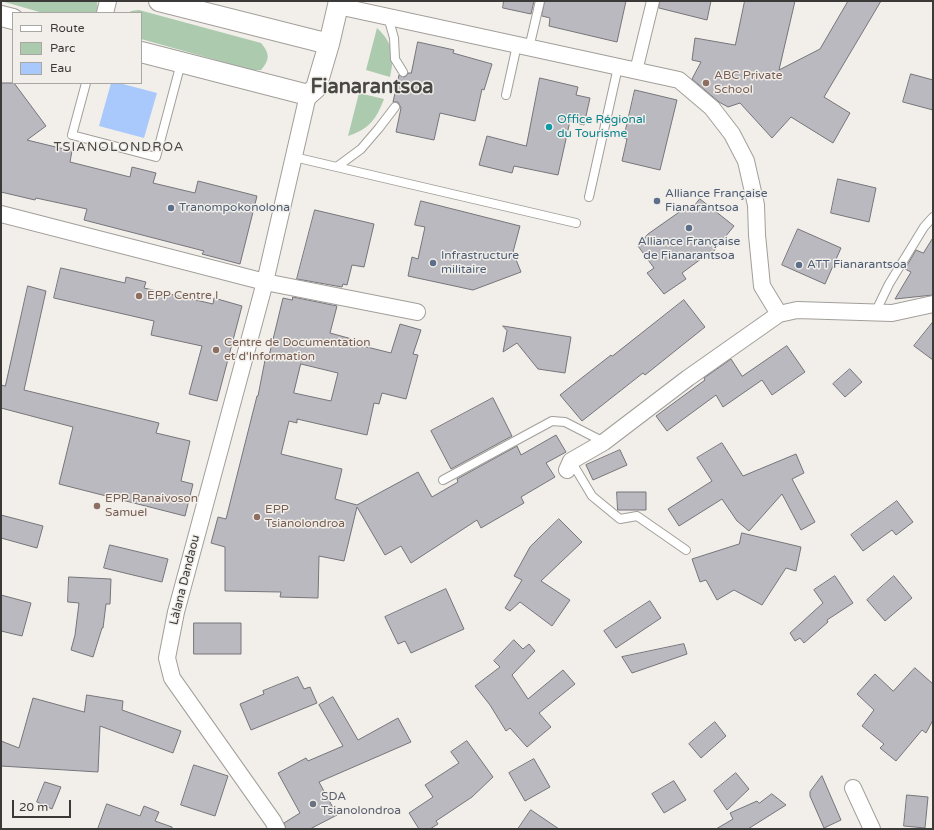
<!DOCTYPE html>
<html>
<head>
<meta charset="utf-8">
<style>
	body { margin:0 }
	#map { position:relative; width:934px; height:830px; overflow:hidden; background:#f2efea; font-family:"Varela Round",sans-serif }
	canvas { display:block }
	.frame { position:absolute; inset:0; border:2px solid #3b3a38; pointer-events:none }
	.legend { position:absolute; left:12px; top:12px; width:130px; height:72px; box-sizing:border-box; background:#f2efea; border:1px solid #a9a7a3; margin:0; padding:5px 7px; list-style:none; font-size:12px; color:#3b3a38 }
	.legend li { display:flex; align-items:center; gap:8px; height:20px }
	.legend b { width:20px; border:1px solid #a9a7a3 }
	.scale { position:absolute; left:12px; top:800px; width:59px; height:18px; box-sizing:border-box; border:2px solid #3b3a38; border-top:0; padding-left:5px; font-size:12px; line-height:14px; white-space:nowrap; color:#3b3a38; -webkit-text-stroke:3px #f2efea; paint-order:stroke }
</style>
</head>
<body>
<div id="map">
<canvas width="934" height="830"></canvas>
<div class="frame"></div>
<ul class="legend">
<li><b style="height:5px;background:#fff"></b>Route</li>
<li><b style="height:11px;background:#accaae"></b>Parc</li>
<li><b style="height:11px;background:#a9c8fc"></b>Eau</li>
</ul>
<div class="scale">20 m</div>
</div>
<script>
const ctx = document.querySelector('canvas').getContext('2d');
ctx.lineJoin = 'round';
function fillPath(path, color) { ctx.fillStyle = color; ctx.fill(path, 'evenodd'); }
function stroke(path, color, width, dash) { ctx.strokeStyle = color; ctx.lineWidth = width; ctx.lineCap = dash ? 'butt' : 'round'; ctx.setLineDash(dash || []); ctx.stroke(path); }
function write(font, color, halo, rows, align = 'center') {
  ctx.font = font + ' "Varela Round",sans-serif'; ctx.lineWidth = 3; ctx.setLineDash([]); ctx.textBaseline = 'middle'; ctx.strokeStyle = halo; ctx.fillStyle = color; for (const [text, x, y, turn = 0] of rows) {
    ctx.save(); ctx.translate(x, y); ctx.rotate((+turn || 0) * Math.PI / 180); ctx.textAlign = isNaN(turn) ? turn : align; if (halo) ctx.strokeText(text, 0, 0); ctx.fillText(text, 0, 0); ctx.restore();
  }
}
const green = new Path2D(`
	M1,1H97L98,13H43Z
	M139,10L261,43C270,54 270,59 261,70H252L141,39V13H129L131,11Z
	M377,28C393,43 395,56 390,77L366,70Z
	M359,93L384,99C376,120 369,129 348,136Z`);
const water = new Path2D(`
	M111,83H119L157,93L144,138L99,126Z`);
const building = new Path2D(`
	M504,1H534L531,14L503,8Z
	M545,1H626L617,42L549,26L550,18L542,16Z
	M660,1H711L707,20L659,8Z
	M745,1H795L779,70L820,49L848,1H881L824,97L850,113L833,143L791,117L772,138L740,103L728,107L719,102L692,79L701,62L692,60L695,38L735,45Z
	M418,42L454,50L453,53L492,64L484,90L482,89L475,121L440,113L434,140L396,132L401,108L398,102H393L399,75L404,77L406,76L408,73H411Z
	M911,74L933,80V110L903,102Z
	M540,78L578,87L576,95L590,98L584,125L570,121L558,175L514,166L512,173L479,165L487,136L526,146Z
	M1,83H14L46,126L27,140L72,151L70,162L130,177L132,167L156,173L153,183L195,193L198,181L257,196L240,264L202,254L204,251L84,220L87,209L36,198L35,200L1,192Z
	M635,90L677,100L660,170L622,161L627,139L624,138Z
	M838,179L876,188L869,222L831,213Z
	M700,199L734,226L708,258L705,256L682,273L686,279L664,294L647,273L654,268L638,246L648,234L685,208L690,211Z
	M421,201L520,226L513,252L521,272L473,290L408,276L412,257L418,259L425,227L415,225Z
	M315,210L374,224L364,267L352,265L347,285L343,284L342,287L297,279Z
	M798,229L841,248L825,284L782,265Z
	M933,238V295L895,299L911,272L905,269L916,250L923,253Z
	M61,268L125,283L126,277L146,282L144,288L213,304L214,298L242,306L217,401L189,394L202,346L151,335L154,321L54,298Z
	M28,286L46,291L24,390L159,423L156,433L190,441L181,481L193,484L185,516L59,484L73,427L1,408V385L5,386Z
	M293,297L337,306L330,333L352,339L351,343L391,353L400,324L421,330L413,354L418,355L406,399L382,393L379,404L374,403L367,435L297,419V423L289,421L281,454L342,469L335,499L357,505L418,472L432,497L458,482L457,479L517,446L521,455L556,435L566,452L546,463L555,477L521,497L524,503L481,528L477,520L411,563L401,546L385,555L357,507L344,561L319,556L318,598L280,597L281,592L225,591V547L211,543L218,517L226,519L257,396H258L266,355L269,356L283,298L292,300ZM301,364L338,373L331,401L294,393Z
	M684,300L705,327L645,375L643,373L582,421L560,395L611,355L612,356Z
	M933,322V360L914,346Z
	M503,326L571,337L565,373L538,369L517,343L503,352L507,331Z
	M787,346L805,372L772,395L762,380L723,407L716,395L667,431L656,416L705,380L704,378L731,359L742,376Z
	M850,369L862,382L845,397L833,384Z
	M493,398L512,436L451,469L431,431Z
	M722,443L743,476L796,454L804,473L792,479L815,522L801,530L782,494L749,531L737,521L722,499L679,526L668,509L712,481L697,458Z
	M620,450L627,465L593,480L586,465Z
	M617,492H646V510H618Z
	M897,501L913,522L896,535L892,530L863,551L851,535Z
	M1,515L43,526L37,548L1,538Z
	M559,519L582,542L541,581L570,600L552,626L520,602L510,611L505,608L522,580L514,576L530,547Z
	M742,533L801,547L796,571L786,568L762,605L734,590L717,600L706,580L700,582L692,559L739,544Z
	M110,545L168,559L162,582L104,568Z
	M835,576L853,603L827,620L828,622L804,643L800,638L795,641L790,633L823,603L814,590Z
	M894,576L912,598L885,621L867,600Z
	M69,577L111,579L110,604H106L103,628H102L93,657L71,650L75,635L79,603L68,602Z
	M446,589L464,629L411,653L405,641L398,644L385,617Z
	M1,595L31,603L22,636L1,631Z
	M650,601L661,618L616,648L604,631Z
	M194,623H241V654H194Z
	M514,640L523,649L529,644L535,651L512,675L528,699L563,670L575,684L539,713L551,727L527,747L510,728L506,731L490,705L475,686L500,667L494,661Z
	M684,644L687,654L632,673L622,657Z
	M915,668L933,684V720L926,733L922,730L896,761L880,748L884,744L862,726L874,710L857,694L875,674L893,691Z
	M298,677L304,689L310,687L317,703L251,730L240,704L264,694L263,691Z
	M87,695L123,701L122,710L181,731L173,753L100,726L98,772L1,766V741L19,748L33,698L84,712Z
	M333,697L358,740L398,718L411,742L319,782L337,815L310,829H286L284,823L300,813L278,773L306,758L308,761L343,746L319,705Z
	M715,722L726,736L701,758L689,744Z
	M467,741L493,777L472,797L436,821L438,824L430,829H419L409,813L433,797L425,785L459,763L451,752Z
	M534,759L550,787L525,801L509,773Z
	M194,765L228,776L215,816L181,805Z
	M736,773L749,789L727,810L714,791Z
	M822,776L841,820L824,828L810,796V792Z
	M674,781L686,800L664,813L652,794Z
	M45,782L61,787L52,809L37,802Z
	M772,794L786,805L748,829H716L733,819L730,813L757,801L759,803Z
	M907,795L928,797L925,828L904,826Z
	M107,804L140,816L144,806L159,812L155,821L172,827V829H98Z
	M531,810L559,829H518Z`);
const service = new Path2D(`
	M388,17L394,38L395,59L403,72
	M529,48L540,1
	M86,83L72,135L156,157L181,63
	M506,95L517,45
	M294,157L576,223
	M338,166L361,149L379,128L395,107
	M589,197L618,67
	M875,313L889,284L924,227L933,217
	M571,461L592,496L620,519L637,516L686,550
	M443,480L552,421L565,422L604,442`);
const pedestrian = new Path2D(`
	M636,71L653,1`);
const minor = new Path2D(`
	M338,6L679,80L712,108L732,134L746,161L756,205L757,235L762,286L779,314
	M105,13L108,1
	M1,214L265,282L417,312
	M567,470L571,461L604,442L688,378L779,314L797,310L892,313L933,304
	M853,788L872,829
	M277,829L273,821L172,678L167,658L176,612L265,282L308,95`);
const tertiary = new Path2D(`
	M159,1L329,44
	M1,16L13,19
	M141,52L308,95L316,88L329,44L339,1`);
const markers = [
	[706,83,4,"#8d6e63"],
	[549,127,4,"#0f9aa8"],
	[657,201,4,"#5c6f8a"],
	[171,208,4,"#5c6f8a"],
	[689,228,4,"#5c6f8a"],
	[433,263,4,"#5c6f8a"],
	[799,265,4,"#5c6f8a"],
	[139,296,4,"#8d6e63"],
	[216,350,4,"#8d6e63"],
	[97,506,4,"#8d6e63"],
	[257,517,4,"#8d6e63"],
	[313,804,4,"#6b7280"]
];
const educationNames = [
	["ABC Private",714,76],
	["School",714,90],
	["EPP Centre I",147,296],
	["Centre de Documentation",224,343],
	["et d'Information",224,357],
	["EPP Ranaivoson",105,499],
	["Samuel",105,513],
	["EPP",265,510],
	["Tsianolondroa",265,524]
];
const cultureNames = [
	["Office Régional",557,120],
	["du Tourisme",557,134]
];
const serviceNames = [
	["Alliance Française",665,194],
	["Fianarantsoa",665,208],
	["Tranompokonolona",179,208],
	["Alliance Française",689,242,"center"],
	["de Fianarantsoa",689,256,"center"],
	["Infrastructure",441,256],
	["militaire",441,270],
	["ATT Fianarantsoa",807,265]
];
const streetNames = [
	["Làlana Dandaou",185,580,-76]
];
const worshipNames = [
	["SDA",321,797],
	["Tsianolondroa",321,811]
];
const neighbourhoodNames = [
	["TSIANOLONDROA",119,148]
];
const townNames = [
	["Fianarantsoa",372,88]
];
fillPath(green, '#accaae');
fillPath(water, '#a9c8fc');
fillPath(building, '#b9b9bf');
stroke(building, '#75757a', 1);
stroke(service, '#a29f9a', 10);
stroke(pedestrian, '#a29f9a', 14);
stroke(minor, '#a29f9a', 18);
stroke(tertiary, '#a29f9a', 22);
stroke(service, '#fff', 8);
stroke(pedestrian, '#fff', 12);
stroke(minor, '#fff', 16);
stroke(tertiary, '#fff', 20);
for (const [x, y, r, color] of markers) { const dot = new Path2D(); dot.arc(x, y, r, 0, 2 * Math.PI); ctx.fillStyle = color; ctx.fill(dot); stroke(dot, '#f2efea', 1.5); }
write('12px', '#785e54', '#f2efea', educationNames, 'left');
write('12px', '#0d838f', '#f2efea', cultureNames, 'left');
write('12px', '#4e5e75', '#f2efea', serviceNames, 'left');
write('12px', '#3b3a38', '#f2efea', streetNames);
write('12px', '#5b616d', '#f2efea', worshipNames, 'left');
ctx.letterSpacing = '1px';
write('13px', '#494743', '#f2efea', neighbourhoodNames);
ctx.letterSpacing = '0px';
write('bold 20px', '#494743', '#f2efea', townNames);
</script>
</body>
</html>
